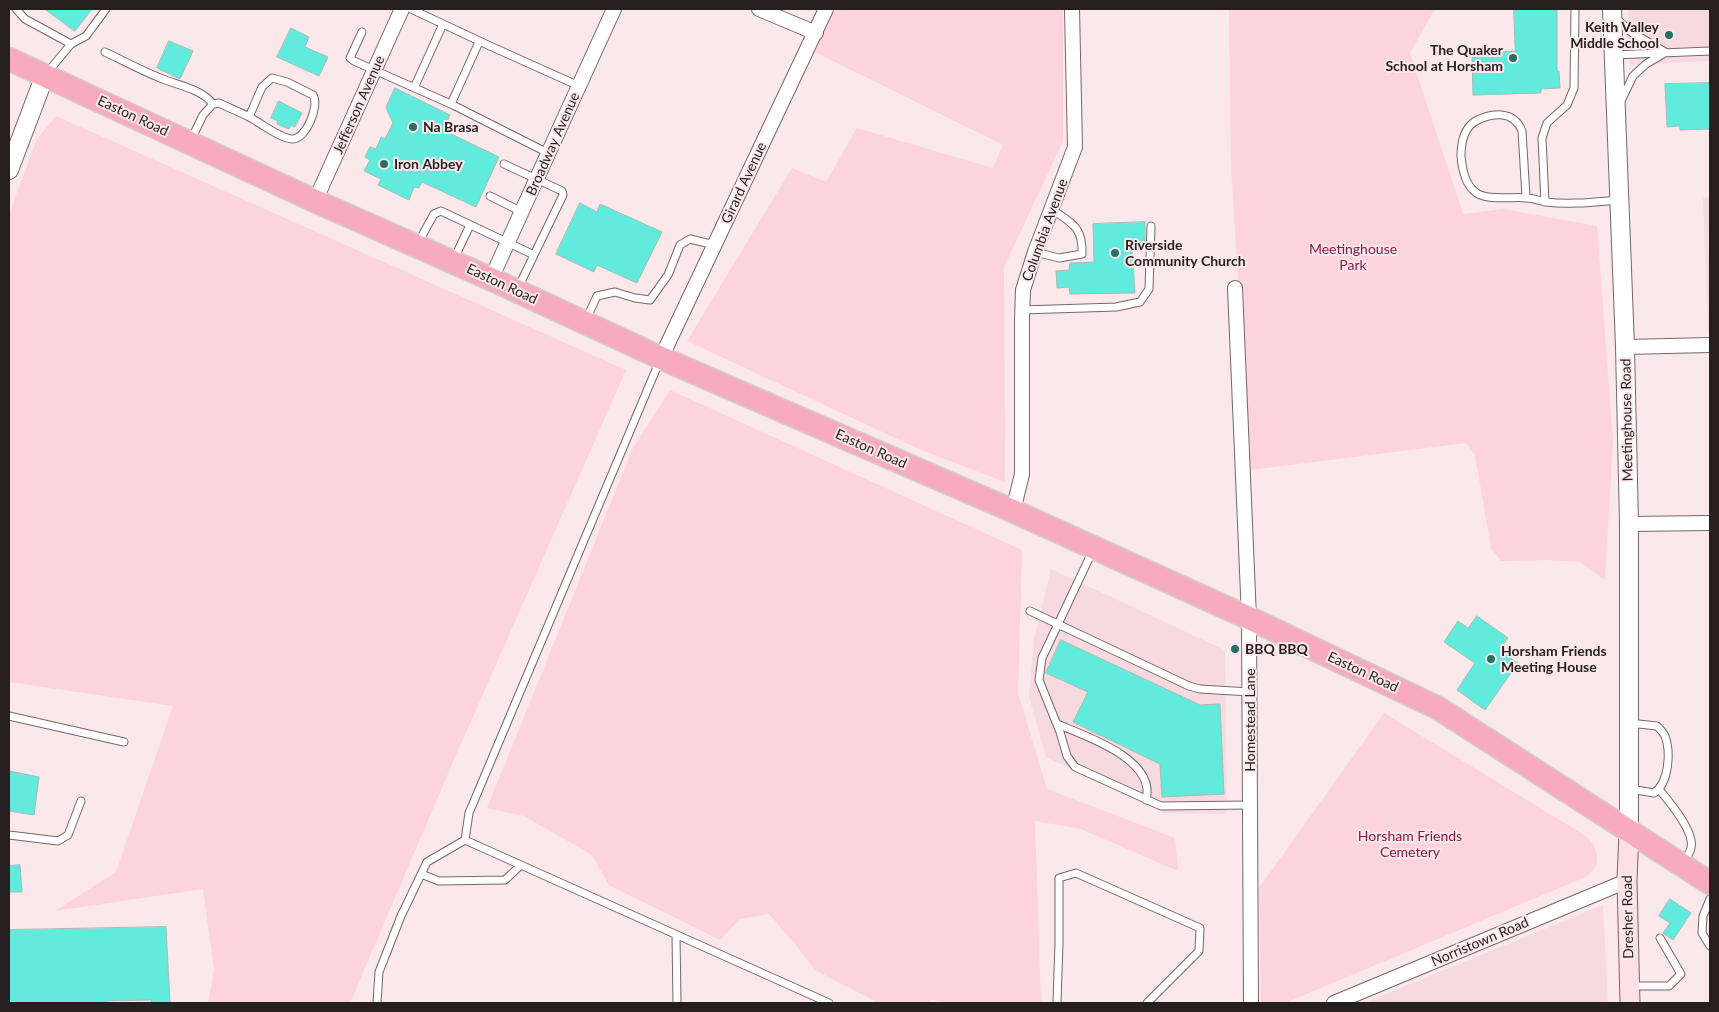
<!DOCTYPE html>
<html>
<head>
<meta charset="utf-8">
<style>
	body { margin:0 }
	#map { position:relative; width:1719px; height:1012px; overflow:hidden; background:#fbe8eb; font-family:Lato,sans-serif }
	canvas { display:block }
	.frame { position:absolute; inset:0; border:10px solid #261f20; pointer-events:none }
</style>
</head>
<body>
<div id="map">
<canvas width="1719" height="1012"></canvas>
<div class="frame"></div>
</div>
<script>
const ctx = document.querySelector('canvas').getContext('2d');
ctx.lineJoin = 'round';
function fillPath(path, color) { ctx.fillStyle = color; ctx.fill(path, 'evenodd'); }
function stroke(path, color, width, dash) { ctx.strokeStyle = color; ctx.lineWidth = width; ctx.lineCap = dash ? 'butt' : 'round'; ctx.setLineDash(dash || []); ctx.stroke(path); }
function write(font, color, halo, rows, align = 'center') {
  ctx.font = font + ' Lato,sans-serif'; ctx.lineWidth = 4; ctx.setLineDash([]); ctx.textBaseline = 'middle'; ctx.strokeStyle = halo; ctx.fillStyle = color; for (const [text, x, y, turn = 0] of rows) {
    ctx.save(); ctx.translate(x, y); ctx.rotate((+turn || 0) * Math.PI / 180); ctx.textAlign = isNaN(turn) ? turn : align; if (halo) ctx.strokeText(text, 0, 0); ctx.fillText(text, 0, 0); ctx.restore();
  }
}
const built = new Path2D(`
	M1628,9H1710V61L1630,65Z
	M1710,197V330H1708L1703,198Z
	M1051,569L1225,650L1227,814L1164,813L1046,757L1029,697L1034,639Z
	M1603,905L1608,1003H1364Z`);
const green = new Path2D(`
	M834,9H1063V141L1004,267L1005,482L921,450L687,341L792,168L826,182L857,128L993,168L1003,145L815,52Z
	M1229,9H1436L1432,14L1410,53L1463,214L1503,209L1597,226L1613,441L1605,580L1580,562L1547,560L1501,561L1491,548L1475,455L1466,443L1250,470L1231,167Z
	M56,116L626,370L453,762L350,1003H208L214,970L203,889L55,911L116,872L173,706L9,682V214L37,139Z
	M670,390L1022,550L1018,693L1047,789L1175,838L1178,871L1081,829L1035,821L1041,1003H950L932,1000L927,1003H879L815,970L795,944L769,914L740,919L720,940L609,885L592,855L524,816L487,808L633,448Z
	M1384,713L1586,836C1595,845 1598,852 1597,865L1588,876L1285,1003H1261L1259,888Z`);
const building = new Path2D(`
	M45,9H92L75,31Z
	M1514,9H1557V71H1559L1560,88L1541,89V93L1473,95L1472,53L1515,51Z
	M291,28L309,37L305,47L328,57L319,76L277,57Z
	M169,41L193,51L180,79L157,68Z
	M1710,83V129L1680,130V126L1667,127L1665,84Z
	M395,88L450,115L443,130L499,157L476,207L422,182L419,188L414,187L409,200L378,185L381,179L364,171L370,160L365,157L370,147L376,149L381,137L385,139L393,123L386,108Z
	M279,101L302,113L295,127L291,125L289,129L277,124L278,121L271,118Z
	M580,203L597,212L600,204L662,232L637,283L597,265L594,272L556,254Z
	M1145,222V244H1132L1135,293L1070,294L1069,287L1057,288L1056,271L1069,270L1070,263L1094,262L1093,224Z
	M1477,616L1508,638L1502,646L1510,652L1507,656L1518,663L1485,710L1457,690L1475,663L1444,642L1458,621L1468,628Z
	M1061,640L1200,705L1220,704L1224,794L1162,797L1160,764L1073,722L1088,692L1046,673Z
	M9,771L39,777L34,815L9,811Z
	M20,865L22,892H9V866Z
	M1670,899L1691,913L1673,940L1663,933L1670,923L1659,916Z
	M166,927L170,1003H152L151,1000L106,1001L107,1003H9V930Z`);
const service = new Path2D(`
	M16,9L25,19L71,44L47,73
	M411,9L490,46L579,86
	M1615,17L1631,32L1665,52
	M362,32L350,58L354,61L453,105L548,153
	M71,44L86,36L106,9
	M105,52C122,60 140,70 158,77C175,85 201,88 213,104
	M1613,55L1710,51
	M414,88L443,24
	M1620,103L1633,76L1646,64L1663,54
	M451,104L479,42
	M191,140L203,115L213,104L219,103C229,108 240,112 251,118C262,124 280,138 292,139C306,140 320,105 313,95L287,82L272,78L262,87L249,117
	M504,164L562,191L563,195L534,255
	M490,196L522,212
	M1526,197L1522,131C1514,110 1491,112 1474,122C1463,130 1461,144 1461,156C1462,168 1465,183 1474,191C1485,202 1513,196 1527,198C1533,198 1539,201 1546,202C1570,205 1594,202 1618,200
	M1545,202L1542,138L1547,123L1567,105L1574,88L1575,9
	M418,243L434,214L441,211L534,255L518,288
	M1035,252L1059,258L1082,254C1083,227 1072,223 1051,209
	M454,259L470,225
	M1022,310L1116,307L1140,302L1149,289L1151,226
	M586,320L597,296L615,292L635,298L650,300L668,275L680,245L690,239L715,245
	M1093,550L1042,658L1039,680L1060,732L1067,756L1075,767L1161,806L1250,805
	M1030,611L1189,686L1200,689L1250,692
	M9,716L124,742
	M1629,723L1657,726C1660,729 1663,732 1665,736C1671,752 1669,783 1654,793L1630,789
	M1057,724C1085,736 1157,759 1146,800
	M1659,789C1669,802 1695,831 1691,848C1690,853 1686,858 1684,862
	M9,835L58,841L68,835L81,801
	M465,840L829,1003
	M421,874L439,881L505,880L521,865
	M1710,899L1703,916L1702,933L1710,946
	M676,935L677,1003
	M1630,986H1669L1681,974L1660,938
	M377,1003L379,972L401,916L427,862L465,840L469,813L660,360
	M1057,1003L1059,942V878L1076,873L1200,928L1199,951L1147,1003`);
const minor = new Path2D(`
	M759,9L816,33
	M315,201L402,9
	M491,279L614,9
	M1235,288L1249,618L1251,1003
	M1625,347L1710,345
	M661,358L826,9
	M1013,511L1022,474V319L1023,290L1035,252L1075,147L1072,9
	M1629,524L1710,523
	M1334,1003L1627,881`);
const tertiary = new Path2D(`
	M1612,9L1625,347L1629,524V831
	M9,170L45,75`);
const secondary = new Path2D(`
	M1629,831L1627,881L1630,1003`);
const trunk = new Path2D(`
	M9,59L315,201L491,279L661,358L1013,511L1249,618L1438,708L1710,883`);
const markers = [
	[1669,35,5,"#266f67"],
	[1513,58,5,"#266f67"],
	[413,127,5,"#266f67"],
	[384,164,5,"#266f67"],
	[1115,253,5,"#266f67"],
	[1235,649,5,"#266f67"],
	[1491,659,5,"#266f67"]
];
const poiNames = [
	["Keith Valley",1659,27,"right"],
	["Middle School",1659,43,"right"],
	["The Quaker",1503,50,"right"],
	["School at Horsham",1503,66,"right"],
	["Na Brasa",423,127],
	["Iron Abbey",394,164],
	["Riverside",1125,245],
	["Community Church",1125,261],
	["BBQ BBQ",1245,649],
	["Horsham Friends",1501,651],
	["Meeting House",1501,667]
];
const streetNames = [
	["Jefferson Avenue",359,105,-66],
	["Easton Road",133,116,25],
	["Broadway Avenue",553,144,-66],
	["Girard Avenue",744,183,-65],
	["Columbia Avenue",1045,230,-70],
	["Easton Road",502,284,25],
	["Meetinghouse Road",1627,420,-91],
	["Easton Road",871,449,24],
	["Easton Road",1363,672,25],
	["Homestead Lane",1250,720,-90],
	["Dresher Road",1628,917,-91],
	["Norristown Road",1480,942,-23]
];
const parkNames = [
	["Meetinghouse",1353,249],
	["Park",1353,265],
	["Horsham Friends",1410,836],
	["Cemetery",1410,852]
];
fillPath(built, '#f6dadf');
fillPath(green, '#fdd3dc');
fillPath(building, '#60ebdc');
stroke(building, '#a7bbb7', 1);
stroke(service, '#77666a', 9);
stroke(minor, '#77666a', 16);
stroke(tertiary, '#77666a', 20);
stroke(secondary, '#77666a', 21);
stroke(trunk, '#cfcece', 25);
stroke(service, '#fff', 7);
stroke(minor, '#fff', 14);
stroke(tertiary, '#fff', 18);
stroke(secondary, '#fce0e7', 19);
stroke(trunk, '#f8abbe', 22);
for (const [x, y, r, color] of markers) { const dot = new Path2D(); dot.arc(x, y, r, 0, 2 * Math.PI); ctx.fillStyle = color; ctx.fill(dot); stroke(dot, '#fbe8eb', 2); }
write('bold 14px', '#261f20', '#fbe8eb', poiNames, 'left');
write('14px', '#261f20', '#fbe8eb', streetNames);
write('14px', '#8c1845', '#fbe8eb', parkNames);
</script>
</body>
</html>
